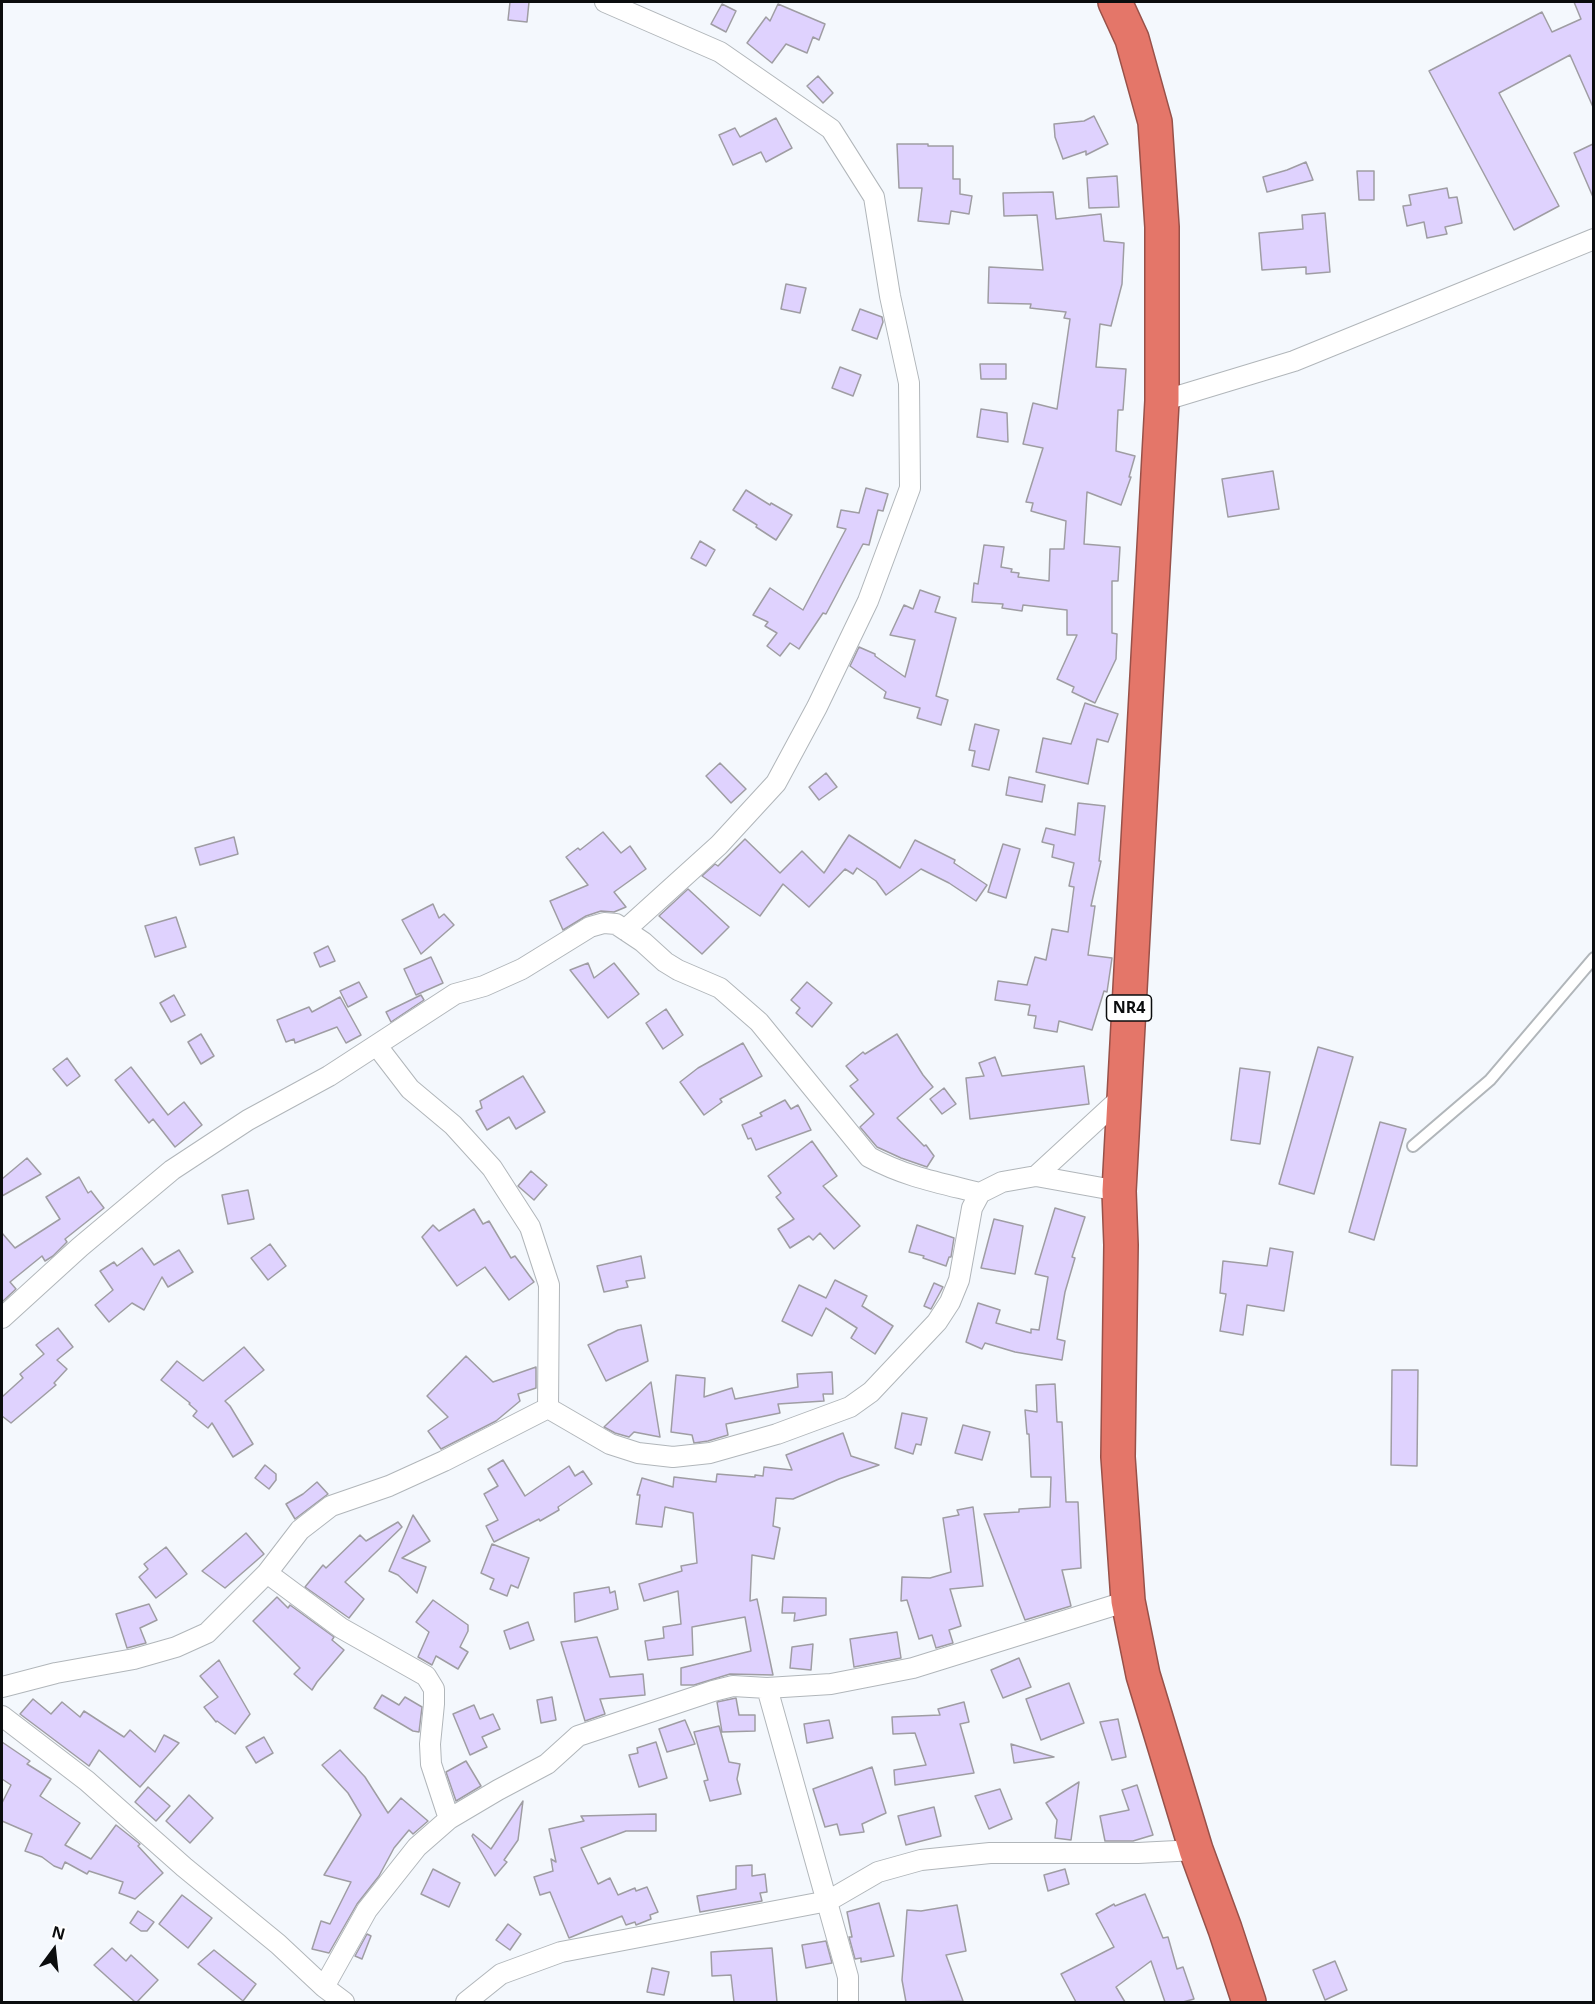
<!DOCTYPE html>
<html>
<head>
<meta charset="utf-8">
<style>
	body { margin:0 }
	#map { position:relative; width:1595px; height:2004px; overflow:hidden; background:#f4f8fd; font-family:"Open Sans",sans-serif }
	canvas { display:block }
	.frame { position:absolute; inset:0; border:3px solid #0b0d0e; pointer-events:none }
	.north { position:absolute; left:24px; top:1920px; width:60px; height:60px; -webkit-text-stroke:4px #fff; paint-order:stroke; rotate:15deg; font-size:16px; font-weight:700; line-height:24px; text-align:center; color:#0b0d0e }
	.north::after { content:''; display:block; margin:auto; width:21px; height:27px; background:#0b0d0e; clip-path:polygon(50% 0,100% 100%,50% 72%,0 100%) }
</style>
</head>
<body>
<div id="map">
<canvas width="1595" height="2004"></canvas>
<div class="frame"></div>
<div class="north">N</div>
</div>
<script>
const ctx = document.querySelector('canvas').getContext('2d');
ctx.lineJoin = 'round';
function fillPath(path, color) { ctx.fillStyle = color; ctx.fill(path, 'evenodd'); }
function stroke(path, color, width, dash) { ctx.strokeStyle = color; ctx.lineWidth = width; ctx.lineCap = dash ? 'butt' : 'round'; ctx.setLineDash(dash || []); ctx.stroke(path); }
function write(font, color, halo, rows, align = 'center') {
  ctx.font = font + ' "Open Sans",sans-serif'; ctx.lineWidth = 6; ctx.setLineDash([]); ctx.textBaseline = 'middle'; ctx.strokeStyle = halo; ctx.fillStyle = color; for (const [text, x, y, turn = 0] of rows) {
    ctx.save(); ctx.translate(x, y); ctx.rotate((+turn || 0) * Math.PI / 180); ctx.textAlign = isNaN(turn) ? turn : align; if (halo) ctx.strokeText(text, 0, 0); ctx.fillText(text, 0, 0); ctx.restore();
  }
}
const building = new Path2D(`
	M510,2H529L527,22L508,20Z
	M1574,2H1593V107L1570,55L1499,93L1559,206L1514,230L1429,71L1542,12L1552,32L1581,19Z
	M722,4L736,11L726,32L711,24Z
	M778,4L825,24L819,40L813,37L807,53L786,44L772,63L747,43L766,17L770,21Z
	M818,76L833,93L823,103L807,86Z
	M1094,116L1108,144L1086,155V151L1063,159L1055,137L1054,124L1084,121Z
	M776,118L792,148L766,162L761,152L733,165L719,135L735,128L740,137Z
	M897,144H928V146H953V179H960V194L972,196L969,214L951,211L949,224L918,221L922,188H899Z
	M1593,144V197L1574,153Z
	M1306,162L1313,180L1267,192L1263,177L1287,170Z
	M1357,171H1374V200H1359Z
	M1117,176L1119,207L1089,208L1087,178Z
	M1447,188L1449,198L1457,197L1462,223L1445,227L1447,234L1427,238L1424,222L1407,226L1403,206L1411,205L1409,195Z
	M1053,192L1056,219L1101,214L1104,241L1124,243L1122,284L1111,326L1100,324L1096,367L1126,369L1123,410H1118L1116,451L1135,456L1129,477H1131L1121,505L1087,492L1084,544L1120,547L1118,581H1112V633L1117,634L1116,659L1095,703L1072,692L1074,687L1057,679L1077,635H1067V610L1023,605L1022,611L1002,608L1003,604L972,602L974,583L978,584L984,545L1004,547L1001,567L1012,569L1011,572L1019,573L1018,577L1049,581L1050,549H1064L1066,521L1031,511L1033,503L1026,502L1043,448L1023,444L1033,403L1057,409L1070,319L1064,318L1066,312L1030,308L1031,304L988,303L989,267L1043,270L1037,215L1004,216L1003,193Z
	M1325,213L1330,272L1306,274V267L1262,270L1259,233L1303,229L1302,215Z
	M786,284L806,288L800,313L781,309Z
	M860,309L882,317L883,322L877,339L852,330Z
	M980,364H1006V379H981Z
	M840,367L861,375L853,396L832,388Z
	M981,409L1007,413L1008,442L977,437Z
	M1273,471L1279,509L1228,517L1222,479Z
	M866,488L888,494L883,511L878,510L869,545L863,544L826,614L823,613L799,649L790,643L780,656L767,646L777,633L765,626L768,622L753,615L770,588L803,610L846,529L837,527L841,510L859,513Z
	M746,490L770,505L771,503L792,515L776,540L756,527L757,525L733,510Z
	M700,541L715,550L706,566L691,558Z
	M920,590L940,597L935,612L956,618L936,696L948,700L941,725L917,718L920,708L884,698L886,692L850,666L859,647L875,654V656L905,677L915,640L890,635L904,605L913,609Z
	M1085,703L1118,714L1108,742L1097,739L1088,784L1036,772L1043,738L1071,744Z
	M975,724L999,730L989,770L972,766L975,751L969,750Z
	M720,763L746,789L731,803L706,776Z
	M826,773L837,787L819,800L809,787Z
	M1009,777L1045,785L1042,802L1006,795Z
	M1078,803L1105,806L1099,861H1101L1091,906H1095L1088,955L1112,958L1107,992L1104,991L1092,1030L1059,1021L1057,1032L1034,1028L1036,1016L1028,1015L1030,1005L995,1000L998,981L1027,985L1035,957L1046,960L1052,929L1068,932L1074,887L1069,886L1074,863L1052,857L1054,845L1042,842L1046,828L1075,835Z
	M603,832L621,853L630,846L646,869L614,892L626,907L614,912L601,911L586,916L563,930L550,901L588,885L566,857L578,848L580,850Z
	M849,835L900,868L915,840L955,860L954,863L987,885L976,901L949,883L921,869L886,895L876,881L857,868L853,874L845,869L809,907L783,884L760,916L702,876L715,864L718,866L745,839L780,873L802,851L824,873Z
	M234,837L238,854L200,865L195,848Z
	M1003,844L1020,849L1006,898L988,892Z
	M688,889L729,927L702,954L659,916Z
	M433,904L439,918L444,914L454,925L421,954L402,920Z
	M176,917L186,947L155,957L145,926Z
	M328,946L335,961L320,967L314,953Z
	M431,957L443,983L416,995L404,969Z
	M588,963L594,978L614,963L639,994L608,1018L570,970Z
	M359,982L367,997L348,1007L340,991Z
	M807,982L832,1003L812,1027L796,1013L800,1008L791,1000Z
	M174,995L185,1015L171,1022L160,1003Z
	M421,995L424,1000L391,1022L386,1012Z
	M340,997L361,1035L346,1043L337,1027L295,1043L294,1039L286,1042L277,1020L309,1007L312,1012Z
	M666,1009L683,1035L663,1049L646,1023Z
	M201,1034L214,1056L201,1064L188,1042Z
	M897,1034L923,1075L933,1087L897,1118L924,1146L926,1145L934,1156L927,1167L901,1158L877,1147L860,1127L874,1114L850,1086L858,1080L846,1066L863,1052L865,1054Z
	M743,1043L762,1076L720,1099L722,1102L704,1115L680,1082L698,1068Z
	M1318,1047L1353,1057L1314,1194L1279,1184Z
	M995,1057L1002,1076L1084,1066L1089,1104L970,1119L966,1078L984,1076L979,1063Z
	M67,1058L80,1076L67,1086L53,1069Z
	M131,1067L168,1115L184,1102L202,1125L175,1147L153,1119L149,1123L115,1080Z
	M1240,1068L1270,1072L1260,1144L1231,1140Z
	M523,1076L545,1112L516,1129L509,1117L487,1130L476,1111L482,1108L480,1101Z
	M944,1088L956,1104L942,1114L930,1099Z
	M785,1100L791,1109L798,1105L811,1130L756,1150L751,1138L748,1139L742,1125L762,1116L760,1113Z
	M1380,1122L1406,1129L1374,1240L1349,1232Z
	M812,1141L837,1176L823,1186L860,1226L834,1249L820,1233L813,1240L809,1236L790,1248L778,1229L794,1219L776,1197L781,1193L768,1176Z
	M27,1158L41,1174L2,1196V1179Z
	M531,1171L547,1185L534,1200L518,1186Z
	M79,1177L88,1193L91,1191L104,1208L65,1239L67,1242L53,1256L45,1261L42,1256L10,1282L16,1289L2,1302V1233L15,1248L60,1219L46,1197Z
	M248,1190L254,1219L228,1224L222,1195Z
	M1055,1208L1085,1217L1072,1257L1075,1258L1065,1292L1057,1339L1065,1341L1062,1360L1015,1352L985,1343L982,1349L966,1342L978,1303L1000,1310L996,1323L1031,1333V1329L1039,1330L1048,1277L1035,1274Z
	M474,1209L483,1224L489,1221L511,1258L515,1256L534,1282L509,1300L485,1267L457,1286L422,1237L433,1225L439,1231Z
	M994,1219L1023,1226L1015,1274L981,1268Z
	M917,1225L954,1238L951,1257H949L946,1266L923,1258L924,1256L909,1252Z
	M270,1244L286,1266L268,1280L251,1258Z
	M142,1248L154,1265L179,1250L193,1272L168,1287L162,1277L144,1310L132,1303L109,1322L95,1305L113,1290L100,1271L114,1262L117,1266Z
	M1270,1248L1293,1252L1284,1311L1247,1305L1243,1335L1220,1331L1226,1294L1220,1293L1223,1261L1267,1266Z
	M641,1256L645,1278L626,1281L628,1287L604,1292L597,1266Z
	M835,1280L867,1296L862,1306L893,1326L875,1354L851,1338L857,1328L826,1308L812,1336L782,1321L799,1285L826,1298Z
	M934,1283L943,1287L931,1309L924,1306Z
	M641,1325L648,1361L606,1381L588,1345L618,1330Z
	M58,1328L73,1347L57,1360L67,1369L54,1383L56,1385L11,1423L2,1416V1397L23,1378L20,1374L44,1354L36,1345Z
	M244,1347L264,1370L225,1401L230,1406L253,1444L233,1457L212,1423L208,1428L193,1416L197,1411L189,1404L190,1403L161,1380L177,1361L203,1381Z
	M466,1356L493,1382L536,1367V1388L518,1394L520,1401L496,1421L441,1449L428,1431L448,1417L427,1396Z
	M1392,1370H1418L1417,1466L1391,1465Z
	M832,1372L833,1394H823L824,1401L778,1404L780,1413L726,1424L728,1435L708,1441L694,1443L692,1435L671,1432L676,1375L705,1378L704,1397L732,1388L735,1399L798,1387L797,1374Z
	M651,1382L660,1437L634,1432L629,1437L615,1433L604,1427Z
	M1055,1384L1057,1422H1062L1066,1502H1078L1081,1568L1062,1570L1071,1606L1025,1620L984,1514L1019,1512V1509L1050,1507L1051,1477H1031L1029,1434H1027L1025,1410L1037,1412L1036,1385Z
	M902,1413L927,1418L921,1445L916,1444L913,1454L895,1448Z
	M963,1425L990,1432L982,1460L955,1453Z
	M843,1433L851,1456L879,1465L839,1479L793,1499L776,1498L773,1526L780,1528L774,1559L752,1555L750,1601L757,1599L773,1675L730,1674L694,1685H681V1668L751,1651L745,1617L692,1627L693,1655L648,1660L645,1641L664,1638L663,1627L681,1624L678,1591L644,1601L639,1584L682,1571L681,1566L697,1563L693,1513L665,1507L662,1527L636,1524L640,1495H637L642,1478L673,1487L674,1477L716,1482L717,1474L755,1477V1475L763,1476L764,1467L792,1470L786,1455Z
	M503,1460L525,1496L569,1466L575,1476L583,1471L592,1484L558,1507L559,1510L540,1521L539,1519L494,1542L486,1526L498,1520L484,1494L498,1486L488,1469Z
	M265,1465L276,1474V1480L269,1489L255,1478Z
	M317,1482L328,1494L295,1519L286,1504L303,1494Z
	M973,1507L983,1586L950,1589L961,1626L949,1630L953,1643L936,1648L932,1635L919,1639L907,1600L901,1601L902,1577L930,1578L951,1572L943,1518L959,1515L957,1510Z
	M413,1515L430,1541L402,1558L426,1567L417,1593L398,1575L389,1571Z
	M398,1522L402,1527L345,1582L364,1599L349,1618L305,1587L323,1565L326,1568L360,1535L366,1541Z
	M246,1533L264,1554L225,1588L202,1571Z
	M492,1544L529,1558L518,1588L511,1585L507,1596L490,1589L494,1579L481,1573Z
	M166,1547L187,1574L156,1598L139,1577L148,1569L144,1564Z
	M609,1587L610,1593L615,1591L618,1609L575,1622L574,1593Z
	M277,1597L288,1608L290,1605L334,1637L332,1640L344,1650L317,1682L312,1690L294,1674L300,1668L253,1621Z
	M783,1597L826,1598V1615L794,1621L795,1613H782Z
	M433,1600L468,1625V1631L460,1647L468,1652L458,1669L436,1656L432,1665L418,1657L429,1632L416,1622Z
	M149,1604L157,1620L140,1628L146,1643L127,1648L116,1614Z
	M528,1622L534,1640L510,1649L504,1631Z
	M897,1632L901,1658L854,1667L850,1639Z
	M597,1637L610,1677L643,1674L645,1695L600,1699L605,1714L585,1721L561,1642Z
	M813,1644L811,1670L790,1668L792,1647Z
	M1019,1658L1031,1687L1003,1698L991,1670Z
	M219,1660L250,1714L235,1734L217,1721L216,1722L204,1707L218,1697L200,1676Z
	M1069,1683L1084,1723L1041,1740L1026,1699Z
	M382,1695L399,1705L405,1697L422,1707L419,1732L413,1731L374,1708Z
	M552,1697L556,1720L541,1723L537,1700Z
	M736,1698L739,1715H755V1731L722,1732L717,1702Z
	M33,1699L51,1714L62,1702L80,1717L84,1711L124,1737L130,1730L155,1752L164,1735L179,1743L140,1787L99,1750L89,1766L20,1714Z
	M964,1702L969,1722L960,1724L974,1773L895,1785L894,1770L926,1765L915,1733L893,1734L892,1717L940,1715L938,1709Z
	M474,1705L480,1719L493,1714L500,1729L482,1737L487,1747L470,1755L453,1714Z
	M1118,1719L1126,1757L1112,1760L1100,1722Z
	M685,1720L695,1744L667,1752L659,1729Z
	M829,1720L833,1738L807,1743L804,1724Z
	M719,1726L729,1762L740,1764L737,1779L741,1794L710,1801L704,1781L708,1780L694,1732Z
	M264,1737L273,1753L256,1763L246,1747Z
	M2,1742L30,1761L27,1764L51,1779L40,1796L80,1823L65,1845L91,1859L116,1825L140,1844L138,1846L163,1873L135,1899L119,1893L123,1882L89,1871L87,1874L65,1862L62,1869L54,1866L42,1857L25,1851L32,1834L2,1821V1803L11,1785L2,1779Z
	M656,1742L667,1778L639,1787L629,1755L638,1753L637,1748Z
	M1011,1744L1054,1757L1014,1763Z
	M340,1750L365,1777L388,1813L401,1798L428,1821L413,1834L409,1830L394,1848L379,1876L357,1904L329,1953L312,1949L321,1921L330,1924L351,1882L324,1875L361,1815L348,1793L322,1765Z
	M466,1761L481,1786L456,1801L446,1772Z
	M872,1767L886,1813L862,1824L864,1832L840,1835L837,1824L825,1827L813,1789Z
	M1079,1782L1071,1840L1055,1838L1057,1820L1046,1803Z
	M1137,1785L1153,1835L1133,1841H1105L1100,1816L1129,1810L1122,1790Z
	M148,1787L170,1806L156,1821L135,1802Z
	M1000,1789L1012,1819L989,1829L975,1796Z
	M189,1795L213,1818L190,1843L166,1821Z
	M523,1801L518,1840L504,1860L507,1862L495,1876L472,1836L473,1834L491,1849Z
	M934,1807L941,1836L906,1845L898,1816Z
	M656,1814V1831H626L581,1848L598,1884L610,1878L618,1895L635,1888L636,1891L647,1887L658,1912L650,1915L651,1919L636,1925L635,1922L626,1925L622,1916L569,1938L550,1892L540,1895L534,1877L553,1871L551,1859L556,1862L549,1829L584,1821L581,1816Z
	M752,1865V1876L765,1874L767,1892L760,1893L762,1901L700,1912L697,1896L736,1889V1866Z
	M433,1869L460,1883L449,1907L421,1894Z
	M1065,1869L1069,1884L1048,1891L1044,1875Z
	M1145,1894L1163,1938L1168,1937L1177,1969L1183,1967L1194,1999L1183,2002H1165L1151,1961L1116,1987L1125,2002H1076L1061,1974L1114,1947L1096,1914L1114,1904L1115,1906Z
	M182,1895L212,1918L188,1948L159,1924Z
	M879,1903L894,1956L861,1962V1958L855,1959L849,1937H852L847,1912Z
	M957,1905L966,1951L946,1955L963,2001L906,2002L902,1980L907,1910L921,1911Z
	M138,1911L154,1922L147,1931H141L130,1923Z
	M508,1924L521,1934L510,1950L496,1940Z
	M367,1934L371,1936L362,1959L355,1956Z
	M826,1941L832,1963L806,1968L802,1945Z
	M112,1948L126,1961L131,1955L158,1980L137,2002H135L94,1965Z
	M772,1948L777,2002H734L731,1975L712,1976L711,1952Z
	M214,1950L256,1984L243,2001L198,1964Z
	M1335,1961L1347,1990L1325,2000L1313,1970Z
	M652,1968L669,1972L664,1995L647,1992Z`);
const lane = new Path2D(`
	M1413,1146L1490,1080L1594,958`);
const street = new Path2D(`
	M605,2L720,52L831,129L874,197L890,296L909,383L910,488L868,601L817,707L776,783L719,845L625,930
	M1162,401L1294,361L1594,239
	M377,1046L410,1089L453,1125L492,1168L530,1227L549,1285L548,1408
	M1036,1176L1124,1095
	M2,1318L80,1247L172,1170L248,1120L329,1076L455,994L484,986L522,969L590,927L604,923L616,924L643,942L665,962L678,970L720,988L759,1022L869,1157C906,1177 940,1183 980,1193
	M267,1573L341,1628L426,1676L434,1689V1704L430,1744L431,1764L449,1819
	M2,1687L56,1673L134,1659L176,1647L207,1633L267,1573L300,1530L331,1506L389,1486L444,1461L548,1408L610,1444L638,1453L673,1457L710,1453L777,1434L850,1407L871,1392L937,1322L950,1302L959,1280L972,1208L980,1193L1002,1182L1036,1176L1119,1191
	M767,1688L848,1977V2002
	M2,1716L87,1781L184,1867L278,1944L324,1987L344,2002
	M324,1987L367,1910L417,1847L449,1819L498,1790L547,1764L578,1736L713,1691L733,1686L767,1688L831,1684L913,1668L1128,1601
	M466,2002L501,1974L561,1952L828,1901L878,1872L921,1860L990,1853H1138L1196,1850`);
const highway = new Path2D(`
	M1115,2L1132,39L1155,122L1162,227V401L1119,1191L1121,1245L1118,1457L1128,1601L1143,1675L1196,1850L1225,1929L1249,2002`);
const shields = [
	[1129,1008,45]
];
const shieldNames = [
	["NR4",1129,1008]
];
fillPath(building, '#dfd2fe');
stroke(building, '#9f9da3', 1.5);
stroke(lane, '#b1b6ba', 14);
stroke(street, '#b1b6ba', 22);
stroke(highway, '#985149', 36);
stroke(lane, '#fff', 10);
stroke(street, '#fff', 20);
stroke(highway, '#e47669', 33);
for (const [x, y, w] of shields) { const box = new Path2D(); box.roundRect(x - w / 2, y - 13, w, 26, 4.5); ctx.fillStyle = '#fff'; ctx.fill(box); stroke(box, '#0b0d0e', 1.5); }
write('bold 16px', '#0b0d0e', null, shieldNames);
</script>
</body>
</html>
